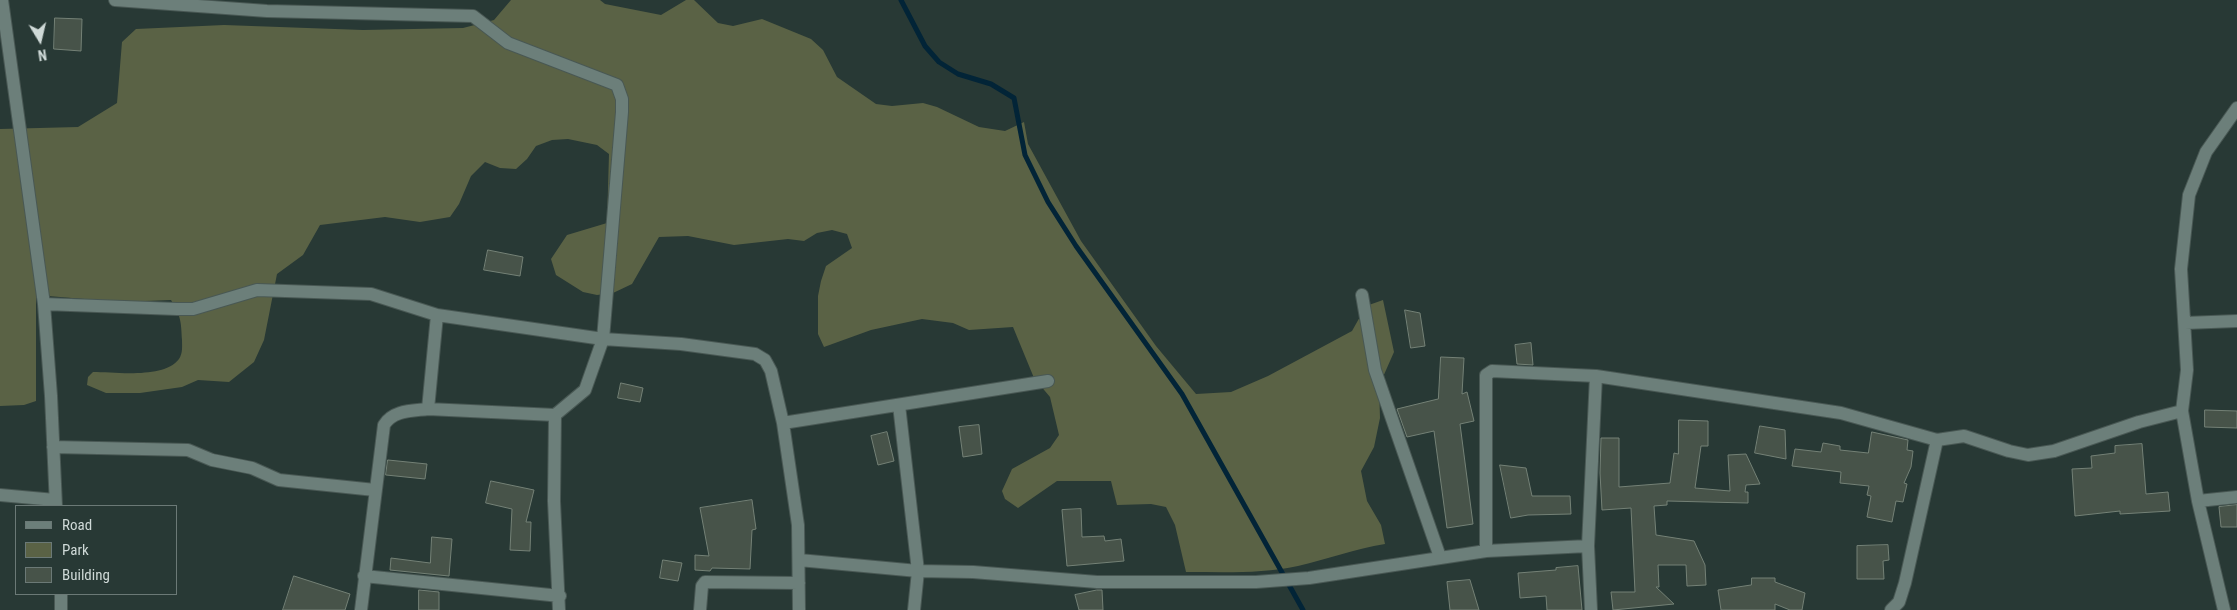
<!DOCTYPE html>
<html>
<head>
<meta charset="utf-8">
<style>
	body { margin:0 }
	#map { position:relative; width:2237px; height:610px; overflow:hidden; background:#283935; font-family:"Roboto Condensed",sans-serif }
	canvas { display:block }
	.legend { position:absolute; left:15px; top:505px; width:162px; height:90px; box-sizing:border-box; background:#283935; border:1px solid #6b7976; margin:0; padding:6px 9px; list-style:none; font-size:15px; color:#cfd9d7 }
	.legend li { display:flex; align-items:center; gap:10px; height:25px }
	.legend b { width:25px; border:1px solid #6b7976 }
	.north { position:absolute; left:15px; top:15px; width:50px; height:50px; -webkit-text-stroke:4px #283935; paint-order:stroke; rotate:171deg; font-size:14px; font-weight:700; line-height:20px; text-align:center; color:#cfd9d7 }
	.north::after { content:''; display:block; margin:auto; width:18px; height:22px; background:#cfd9d7; clip-path:polygon(50% 0,100% 100%,50% 72%,0 100%) }
</style>
</head>
<body>
<div id="map">
<canvas width="2237" height="610"></canvas>
<ul class="legend">
<li><b style="height:6px;background:#6c7f7a"></b>Road</li>
<li><b style="height:14px;background:#5a6245"></b>Park</li>
<li><b style="height:14px;background:#475349"></b>Building</li>
</ul>
<div class="north">N</div>
</div>
<script>
const ctx = document.querySelector('canvas').getContext('2d');
ctx.lineJoin = 'round';
function fillPath(path, color) { ctx.fillStyle = color; ctx.fill(path, 'evenodd'); }
function stroke(path, color, width, dash) { ctx.strokeStyle = color; ctx.lineWidth = width; ctx.lineCap = dash ? 'butt' : 'round'; ctx.setLineDash(dash || []); ctx.stroke(path); }
const green = new Path2D(`
	M511,0H600L605,4L661,15L686,0H694L718,23L733,26L762,19L811,39L823,50L837,77L876,104L892,106L923,103L937,107L979,127L1005,131L1024,122L1028,144L1081,241L1156,346L1196,394L1231,392L1268,376L1352,331L1366,306L1383,300L1394,352L1379,386L1380,418L1374,447L1361,471L1367,501L1381,525L1385,544C1355,549 1328,559 1298,566C1262,574 1223,572 1186,572L1175,525L1166,507L1151,504L1117,505L1111,481H1057L1018,508L1005,499L1002,491L1012,469L1050,448L1059,435L1050,397L1034,378L1013,327L969,330L953,323L922,319L871,330L824,347L818,334V296L821,281L826,266L852,248L847,234L832,230L817,233L804,241L788,239L734,245L688,236L659,237L632,284L613,293L597,295L583,292L556,275L551,259L567,235L607,223L609,154L597,145L568,139L552,140L536,146L527,159L516,169L500,168L485,162L471,176L459,204L450,217L420,222L385,217L320,225L303,255L277,274L264,340L254,362L229,382L198,380L182,387L140,393H106L87,385L88,377L93,372C116,372 164,379 179,359C183,353 182,346 182,340C181,320 181,317 171,300L120,302L36,295V401L24,405L0,406V129L78,127L117,103L122,42L136,29L224,25L363,30L463,28L494,20Z`);
const stream = new Path2D(`
	M901,0L925,46L939,62L958,74L991,84L1014,98L1025,155L1048,202L1076,246L1182,394L1303,610`);
const building = new Path2D(`
	M55,18L82,19L81,51L54,49Z
	M488,250L523,257L520,276L484,270Z
	M1405,310L1420,313L1425,346L1411,348Z
	M1531,343L1533,365L1517,364L1515,345Z
	M1441,357L1464,358L1462,394L1467,392L1474,421L1460,424L1473,524L1447,528L1434,431L1407,437L1397,409L1438,399Z
	M621,383L643,388L640,402L618,398Z
	M2205,410L2237,411V428L2205,427Z
	M1679,420L1708,421V446H1701L1695,488L1730,491L1728,455L1746,454L1760,484L1746,485L1745,492H1748V503L1667,501V505L1654,506L1656,535L1694,541L1705,565L1706,585L1687,586L1686,565H1658L1659,587H1656L1674,604L1613,610L1611,592H1635L1631,508L1602,510L1600,473L1601,438H1619V487L1670,483L1674,453L1678,454Z
	M979,425L982,454L963,457L959,427Z
	M1760,426L1785,430L1786,459L1755,453Z
	M887,432L894,461L878,465L871,436Z
	M1872,432L1908,440L1907,450L1913,451L1911,467L1904,483L1907,484L1903,502L1896,501L1892,522L1867,517L1871,496L1867,495L1869,486L1840,483L1841,472L1792,466L1795,449L1821,452L1823,443L1840,446V450L1868,453Z
	M2142,444L2146,494L2168,492L2170,511L2120,514V511L2075,516L2072,469L2092,468L2091,456L2115,453V446Z
	M388,460L427,464L425,479L386,475Z
	M1500,465L1526,468L1532,496H1570L1571,514L1528,515L1511,518Z
	M491,481L534,490L526,522H531L530,551L510,550L512,509L486,503Z
	M752,500L756,529L752,530L750,569L712,568L710,571L695,570V555L709,556L700,508Z
	M2237,505V527H2221L2219,507Z
	M1081,509L1082,537L1104,536L1105,541L1121,539L1124,561L1067,566L1062,510Z
	M432,537L452,539L449,576L390,570L391,558L430,563Z
	M1888,545L1889,560L1883,561L1884,579H1857V546Z
	M663,560L682,563L678,581L660,578Z
	M1578,566L1582,610H1547L1546,596L1520,598L1518,573L1556,570V568Z
	M294,576L350,594L345,610H283Z
	M1752,578H1775V582L1805,593L1802,610H1790L1775,604V610H1721L1718,590L1751,585Z
	M1470,580L1479,610H1450L1447,582Z
	M419,590L439,592V610H419Z
	M1097,590H1102L1103,610H1079L1075,595Z`);
const minor = new Path2D(`
	M2,0L44,304L51,396L56,506
	M115,0L267,11L473,16L508,43L617,85L622,99V112L603,339L585,390L555,415
	M1362,295L1375,370L1440,557
	M44,304L177,309H193L257,290L371,294L437,315L603,339L681,344L755,354L765,360L771,371L783,423L798,525L799,610
	M437,315L428,409L555,415L554,501L559,610
	M2185,323L2237,321
	M899,405L918,571L914,610
	M783,423L1048,381
	M53,447L188,450L212,460L252,468L279,480L375,490
	M0,495L55,500
	M2198,501L2237,497
	M1486,551V375L1492,371L1596,376
	M799,560L918,571L973,572L1097,582H1256L1309,578L1486,551L1588,546
	M364,576L560,596
	M61,594V610
	M361,610L384,425C393,410 412,411 428,409
	M700,610L702,586L705,582L799,583
	M1591,610L1588,546L1596,376L1841,413L1937,440L1964,436L2009,451L2028,455L2054,451L2139,422L2182,411
	M1891,610L1899,602L1905,583L1937,440
	M2224,610L2198,501L2182,411L2187,370L2181,269L2189,195L2206,152L2237,108`);
fillPath(green, '#5a6245');
stroke(stream, '#022437', 5);
fillPath(building, '#475349');
stroke(building, '#748176', 1);
stroke(minor, '#495854', 14);
stroke(minor, '#6c7f7a', 12);
</script>
</body>
</html>
